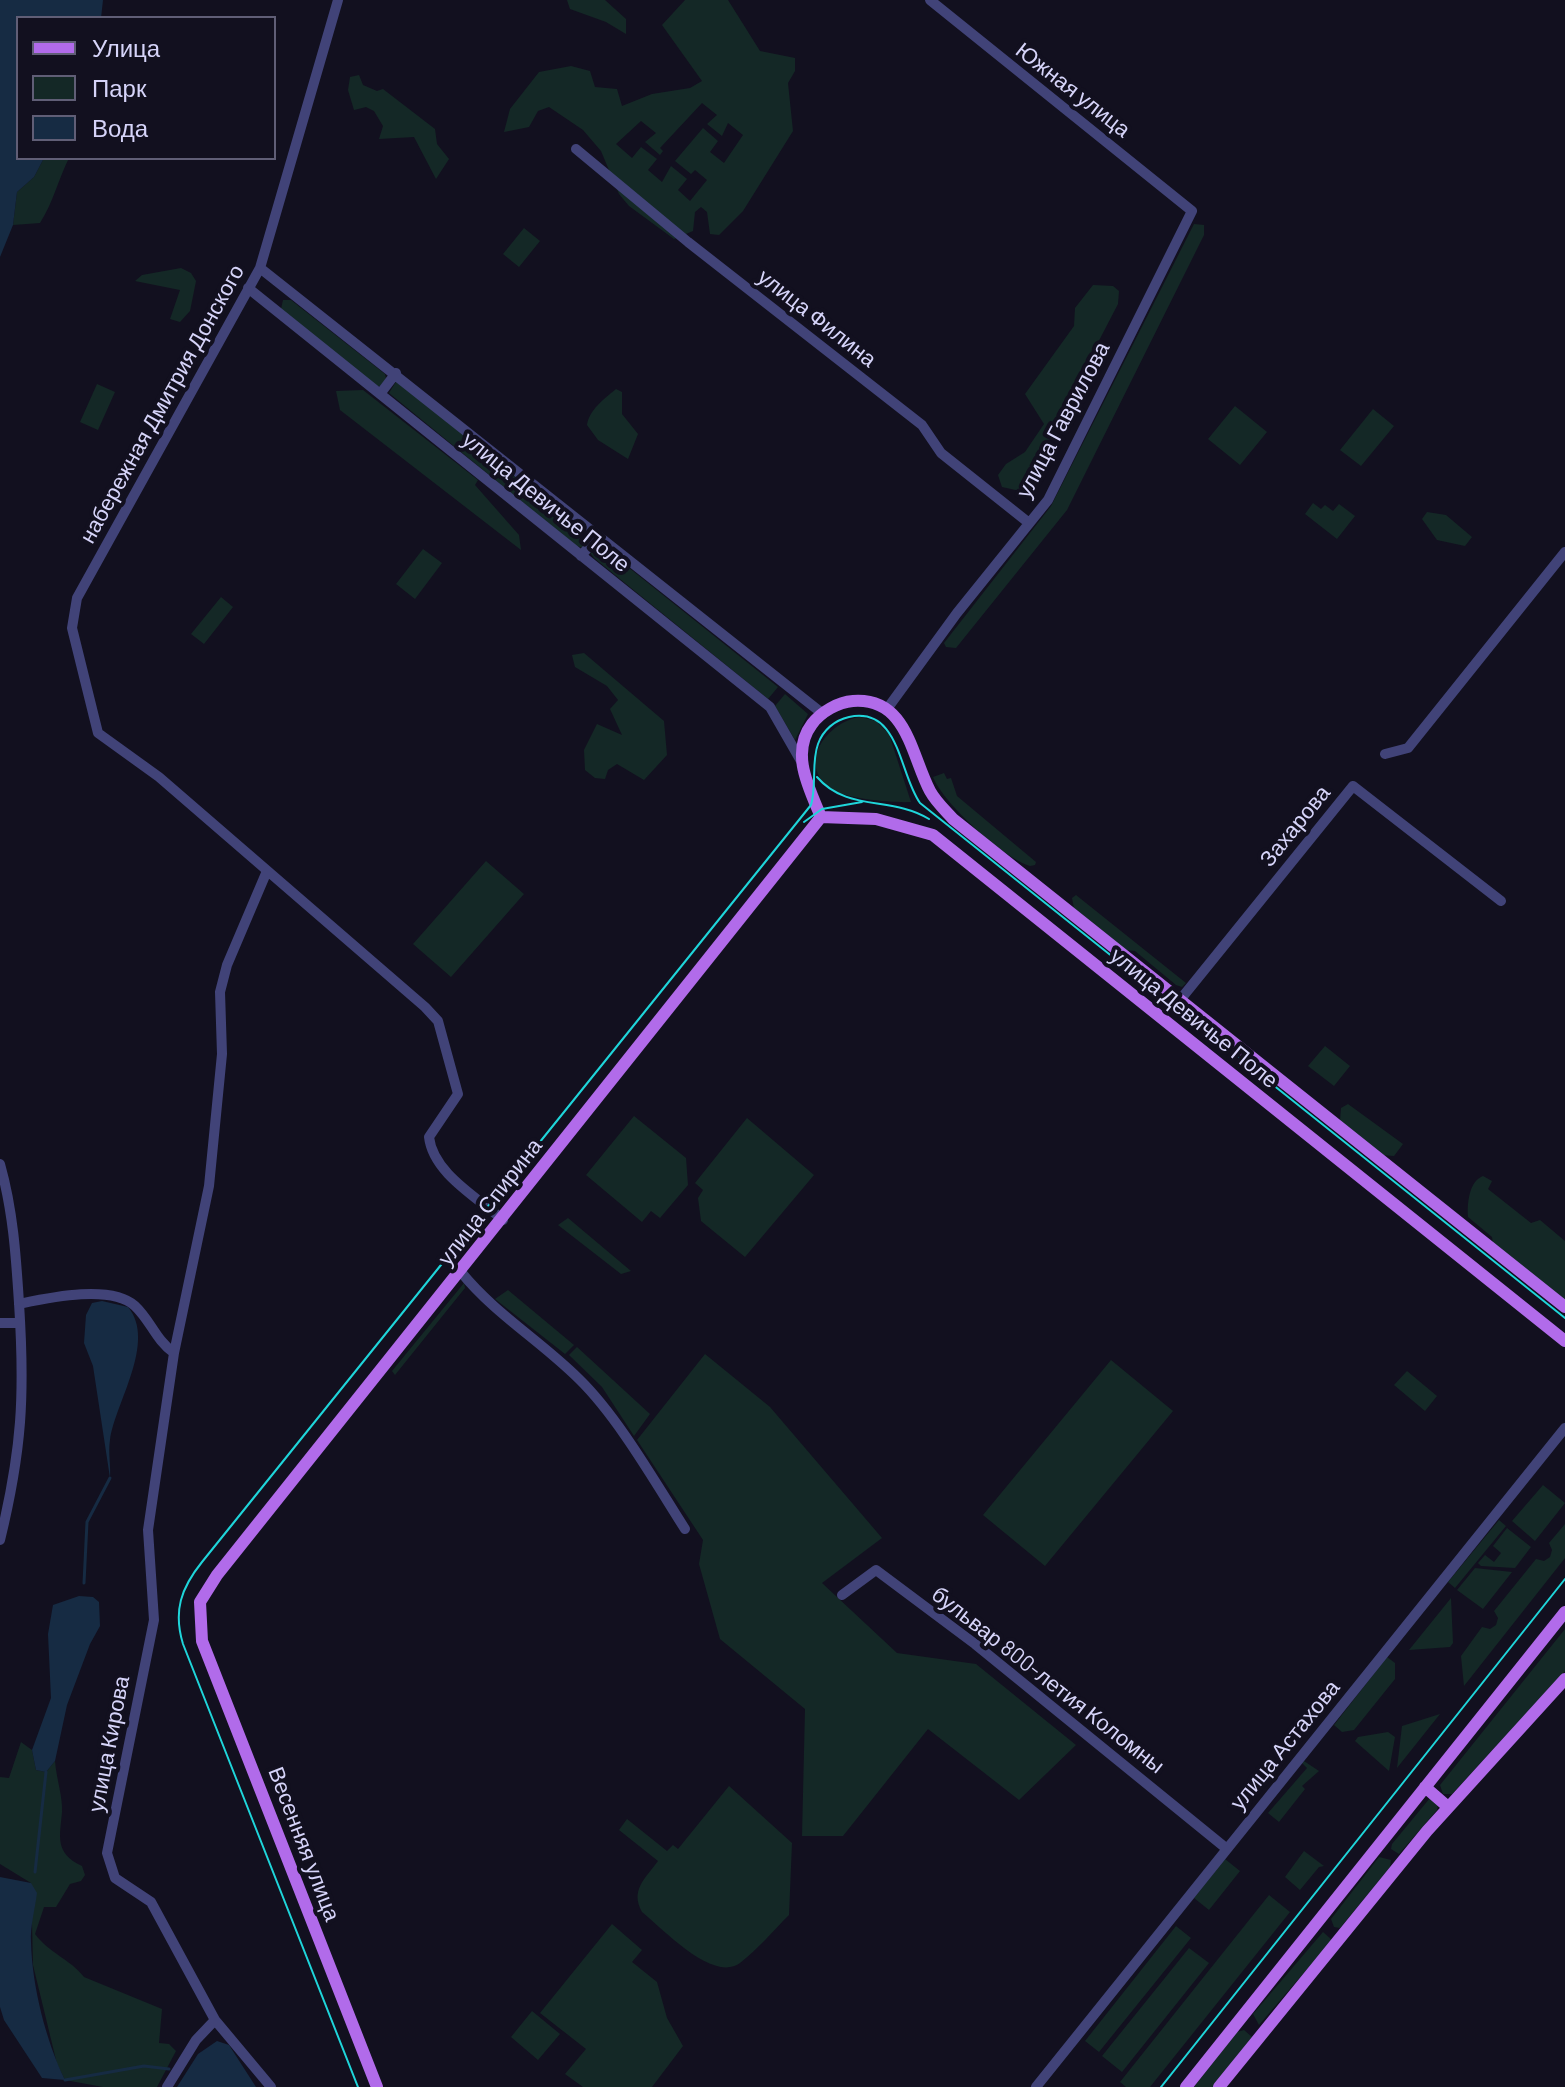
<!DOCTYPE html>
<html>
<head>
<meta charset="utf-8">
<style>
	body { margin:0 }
	#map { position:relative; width:1565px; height:2087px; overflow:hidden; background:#12101f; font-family:Barlow,sans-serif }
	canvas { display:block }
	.legend { position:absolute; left:16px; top:16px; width:260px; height:144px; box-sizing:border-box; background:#12101f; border:2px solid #605e76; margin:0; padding:10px 14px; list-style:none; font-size:24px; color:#d6d4f9 }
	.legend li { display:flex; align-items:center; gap:16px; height:40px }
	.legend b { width:40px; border:2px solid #605e76 }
</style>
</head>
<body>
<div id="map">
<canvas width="1565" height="2087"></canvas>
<ul class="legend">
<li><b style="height:10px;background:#b16bea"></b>Улица</li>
<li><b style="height:22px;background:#142826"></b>Парк</li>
<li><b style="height:22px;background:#162b43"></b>Вода</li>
</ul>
</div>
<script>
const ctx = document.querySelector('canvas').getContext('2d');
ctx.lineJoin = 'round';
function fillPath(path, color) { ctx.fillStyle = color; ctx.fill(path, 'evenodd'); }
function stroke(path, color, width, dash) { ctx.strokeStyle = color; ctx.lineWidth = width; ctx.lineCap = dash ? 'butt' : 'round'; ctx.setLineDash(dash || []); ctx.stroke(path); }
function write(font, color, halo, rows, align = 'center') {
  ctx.font = font + ' Barlow,sans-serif'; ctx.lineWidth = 8; ctx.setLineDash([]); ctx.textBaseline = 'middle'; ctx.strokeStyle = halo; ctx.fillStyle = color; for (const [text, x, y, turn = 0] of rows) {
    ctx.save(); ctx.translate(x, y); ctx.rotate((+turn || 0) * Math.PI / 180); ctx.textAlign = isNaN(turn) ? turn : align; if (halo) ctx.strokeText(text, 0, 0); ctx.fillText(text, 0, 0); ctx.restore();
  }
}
const green = new Path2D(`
	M567,0H605L626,19V34L606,22L570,9Z
	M685,0H728L760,51L795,58V71L788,83L793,131L743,211L719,235L710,234L707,212L701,207L695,212L693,231L674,239L629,206L619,194L601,151L583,130L549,107L538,111L529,127L504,132L510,109L539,72L571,66L590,71L595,87L617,89L622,106L652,94L690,88L702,81L662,25ZM702,103L717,115L707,124L722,136L728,123L743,135L724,163L710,152L718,141L703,128L675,161L691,174L695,170L707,180L690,201L678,190L687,179L671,166L662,182L648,170L657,159L641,147L632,158L616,144L641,121L656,133L645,142L660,155L663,151L660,148Z
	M359,75L363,85L377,91L383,89L435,129L437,144L449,159L436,179L414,137L379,139L383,126L374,111L366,107L354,110L348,90L350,77Z
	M44,158H69C58,180 53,203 40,223L13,225L17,192L34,177Z
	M1194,224L1204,225V235L1067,510L956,648L946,647L944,643L1051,506Z
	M524,228L540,241L519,267L503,254Z
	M181,268L191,273L196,281L190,311L180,322L170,319L180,290L135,281L142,275Z
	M1093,285L1113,286L1119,291L1118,304L1064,408L1034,478L1020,491L1002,487L998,475L1006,464L1025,452L1044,424L1025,394L1074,326L1075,308Z
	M283,300H291L385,374L386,379L380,386L376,387L281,309Z
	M397,380L589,535L584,548L576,546L389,393Z
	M97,384L115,392L98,430L80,422Z
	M616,389L622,392V414L638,434L628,459L598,440L587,425C589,410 604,399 616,389Z
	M363,390L478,480L475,485L519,535L521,550L340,410L336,391Z
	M1235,406L1267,432L1240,465L1208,439Z
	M1373,409L1394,426L1361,466L1340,450Z
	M1313,503L1321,509L1325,505L1333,511L1339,504L1355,516L1337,539L1305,514Z
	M1427,512L1446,515L1472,537L1465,546L1437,540L1422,519Z
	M598,543L778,687L768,699L594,558L589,551Z
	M423,549L442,563L415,599L396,584Z
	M221,597L233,607L204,644L191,634Z
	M584,653L664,721L667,755L644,780L617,764L608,770L605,779L595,778L585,770L584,750L597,724L622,735L610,709L618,700L607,686L575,667L572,655Z
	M785,694L808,714L795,740L775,706Z
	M860,717L876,721L889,734L911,802C894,803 845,799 831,789C796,764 827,722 860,717Z
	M944,773L947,779L951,778L957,796L1036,862L1035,865L1030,866C1003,858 943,803 933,777Z
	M486,861L524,894L451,977L413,944Z
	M1076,895L1186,983L1182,987L1176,985L1135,951L1126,950L1074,908L1072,898Z
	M1325,1046L1350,1066L1334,1086L1308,1066Z
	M1348,1104L1403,1144L1394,1156L1381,1155L1340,1121L1341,1108Z
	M634,1116L686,1158L688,1185L660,1218L651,1211L642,1222L586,1175Z
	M747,1118L814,1175L745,1257L701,1221L698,1198L703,1190L695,1183Z
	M1483,1176L1492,1181L1488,1189L1531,1223L1540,1220L1565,1241V1302L1493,1244L1492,1237L1468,1217C1467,1204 1469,1181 1483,1176Z
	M568,1218L631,1271L621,1274L558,1225Z
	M464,1283L465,1288L395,1375L392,1371Z
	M508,1290L574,1345L565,1354L495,1299Z
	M577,1347L650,1414L634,1436L602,1387L569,1355Z
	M705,1354L770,1407L882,1538L822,1583L897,1653L976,1664L1076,1745L1019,1800L928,1729L843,1836H802L805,1709L720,1639L699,1564L703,1540L637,1440Z
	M1111,1360L1173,1411L1045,1566L983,1515Z
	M1407,1371L1437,1396L1425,1411L1394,1385Z
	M1543,1485L1565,1503L1535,1541L1512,1521Z
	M1499,1520L1506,1526L1455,1588L1448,1582Z
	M1565,1524V1558L1464,1686L1461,1656L1482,1627L1490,1629L1496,1625L1498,1618L1494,1611L1536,1559L1544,1561L1550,1557L1552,1550L1549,1543Z
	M1507,1528L1531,1547L1515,1568L1481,1566L1478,1563L1485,1555L1494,1562L1501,1553L1493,1546Z
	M1475,1568L1512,1572L1483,1609L1457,1590Z
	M1451,1598L1453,1643L1450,1647L1409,1650Z
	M1565,1629V1671L1452,1794H1443L1440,1785Z
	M1387,1657L1395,1663V1679L1354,1730L1342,1732L1334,1725Z
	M1440,1714L1397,1768L1402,1726Z
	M1388,1732L1395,1737L1389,1771L1355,1741L1358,1737Z
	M21,1742L32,1750L36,1770L46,1772L55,1761C56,1777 63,1797 62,1812C60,1836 54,1853 82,1866L85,1875L81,1881L70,1884L56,1907H44L35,1934C49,1953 70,1959 84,1977L162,2009L159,2043L169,2044L176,2051L157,2087H103L65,2080L57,2064L33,1965L31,1883L0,1864V1777L9,1778Z
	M1304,1761L1319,1771L1302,1786L1305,1789L1279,1822L1268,1813L1307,1768L1302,1763Z
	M729,1786L792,1843L789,1915C773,1931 757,1950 740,1963C713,1983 663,1929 642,1912C630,1890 645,1879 658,1861L619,1830L627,1819L667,1851L673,1845L678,1849Z
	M1430,1798L1438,1805L1437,1810L1399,1854L1391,1849L1392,1844Z
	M1304,1851L1324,1866L1319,1867L1300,1890L1285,1877Z
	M1379,1857L1391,1860L1390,1867L1340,1928L1334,1927L1331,1919Z
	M1225,1859L1240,1871L1209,1910L1194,1898Z
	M1269,1895L1290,1912L1150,2087H1126L1120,2082Z
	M612,1924L642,1950L632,1962L657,1982L667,2018L683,2046L652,2087H583L565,2074L586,2049L540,2013Z
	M1176,1926L1191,1938L1099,2052L1085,2041Z
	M1323,1932L1332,1940L1259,2025L1253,2014Z
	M1189,1948L1209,1963L1122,2072L1102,2056Z
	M532,2011L560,2034L538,2060L511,2037Z
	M1244,2030L1252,2037L1213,2087H1194L1237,2032Z`);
const water = new Path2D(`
	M0,0H103L101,18H18V158H44L34,177L17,192L13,225L0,257Z
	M102,1301L128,1307C157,1342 115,1403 110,1440C108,1453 111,1466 110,1478L93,1366L84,1343L86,1315L92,1303Z
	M79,1596L93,1597L99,1602L100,1626L90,1644L67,1705L55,1761L46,1772L36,1770L32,1750L51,1698L48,1634L53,1605Z
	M0,1877L31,1883L37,1893C35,1909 30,1927 31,1942C32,1986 46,2041 65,2080L42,2078L4,2020L0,2007Z
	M217,2041L229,2045L256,2087H177L198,2054Z`);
const stream = new Path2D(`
	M84,1583L87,1522L110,1478
	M35,1872L46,1772
	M65,2080L144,2066L169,2069`);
const minor = new Path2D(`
	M338,0L260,268L77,598L72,628L98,733L159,777L425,1007L438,1021L458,1094L429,1137C433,1173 477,1197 503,1220
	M576,149L688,242L922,425L941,453L1029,523
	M260,268L823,714
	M248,288L770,707L801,761
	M380,394L396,373
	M581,556L597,537
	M887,709L957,613L1048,500L1192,211L930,0
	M1385,754L1408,748L1565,552
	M267,871L227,965L220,992L222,1054L209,1186L174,1353L148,1530L154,1620L107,1853L115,1878L151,1902L215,2020L271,2087
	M1180,1000L1353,786L1501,901
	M0,1164C13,1210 16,1256 19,1303C25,1395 22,1450 0,1540
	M461,1272C495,1314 541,1341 579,1379C618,1417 655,1482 685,1529
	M19,1304C48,1298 111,1284 135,1306C151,1321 155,1339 174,1353
	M0,1323H20
	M842,1595L876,1570L975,1644L1227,1849
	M167,2087L196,2040L215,2020
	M1036,2087L1565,1428`);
const major = new Path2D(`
	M821,817C809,788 790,753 812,724C821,712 838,702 853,701C907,697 911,755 930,791C936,802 945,810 953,819L1565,1307
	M821,817L876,819L933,835L1565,1341
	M1425,1787L1448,1807
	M377,2087L202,1641L200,1602L217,1575L821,817
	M1186,2087L1565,1612
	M1219,2087L1427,1831L1565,1679`);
const tram = new Path2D(`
	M817,777C847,812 892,796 929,819
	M804,822L822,809L862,802
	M358,2087L183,1644C173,1611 181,1588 202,1562L811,805C817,785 811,763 818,744C823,730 835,720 849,717C900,706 899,774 920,803L1565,1318
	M1161,2087L1565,1579`);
const streetNames = [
	["Южная улица",1073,90,38],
	["улица Филина",817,318,38],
	["набережная Дмитрия Донского",162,404,-61],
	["улица Гаврилова",1063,420,-62],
	["улица Девичье Поле",546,502,39],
	["Захарова",1295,826,-51],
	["улица Девичье Поле",1194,1018,39],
	["улица Спирина",490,1202,-52],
	["бульвар 800-летия Коломны",1048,1680,38],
	["улица Кирова",109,1744,-79],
	["улица Астахова",1285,1745,-51],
	["Весенняя улица",304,1844,69]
];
fillPath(green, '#142826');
fillPath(water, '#162b43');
stroke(stream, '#162b43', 3);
stroke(minor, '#414378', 10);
stroke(major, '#b16bea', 12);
stroke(tram, '#1fd5da', 2);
write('22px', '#d6d4f9', '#12101f', streetNames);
</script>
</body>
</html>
